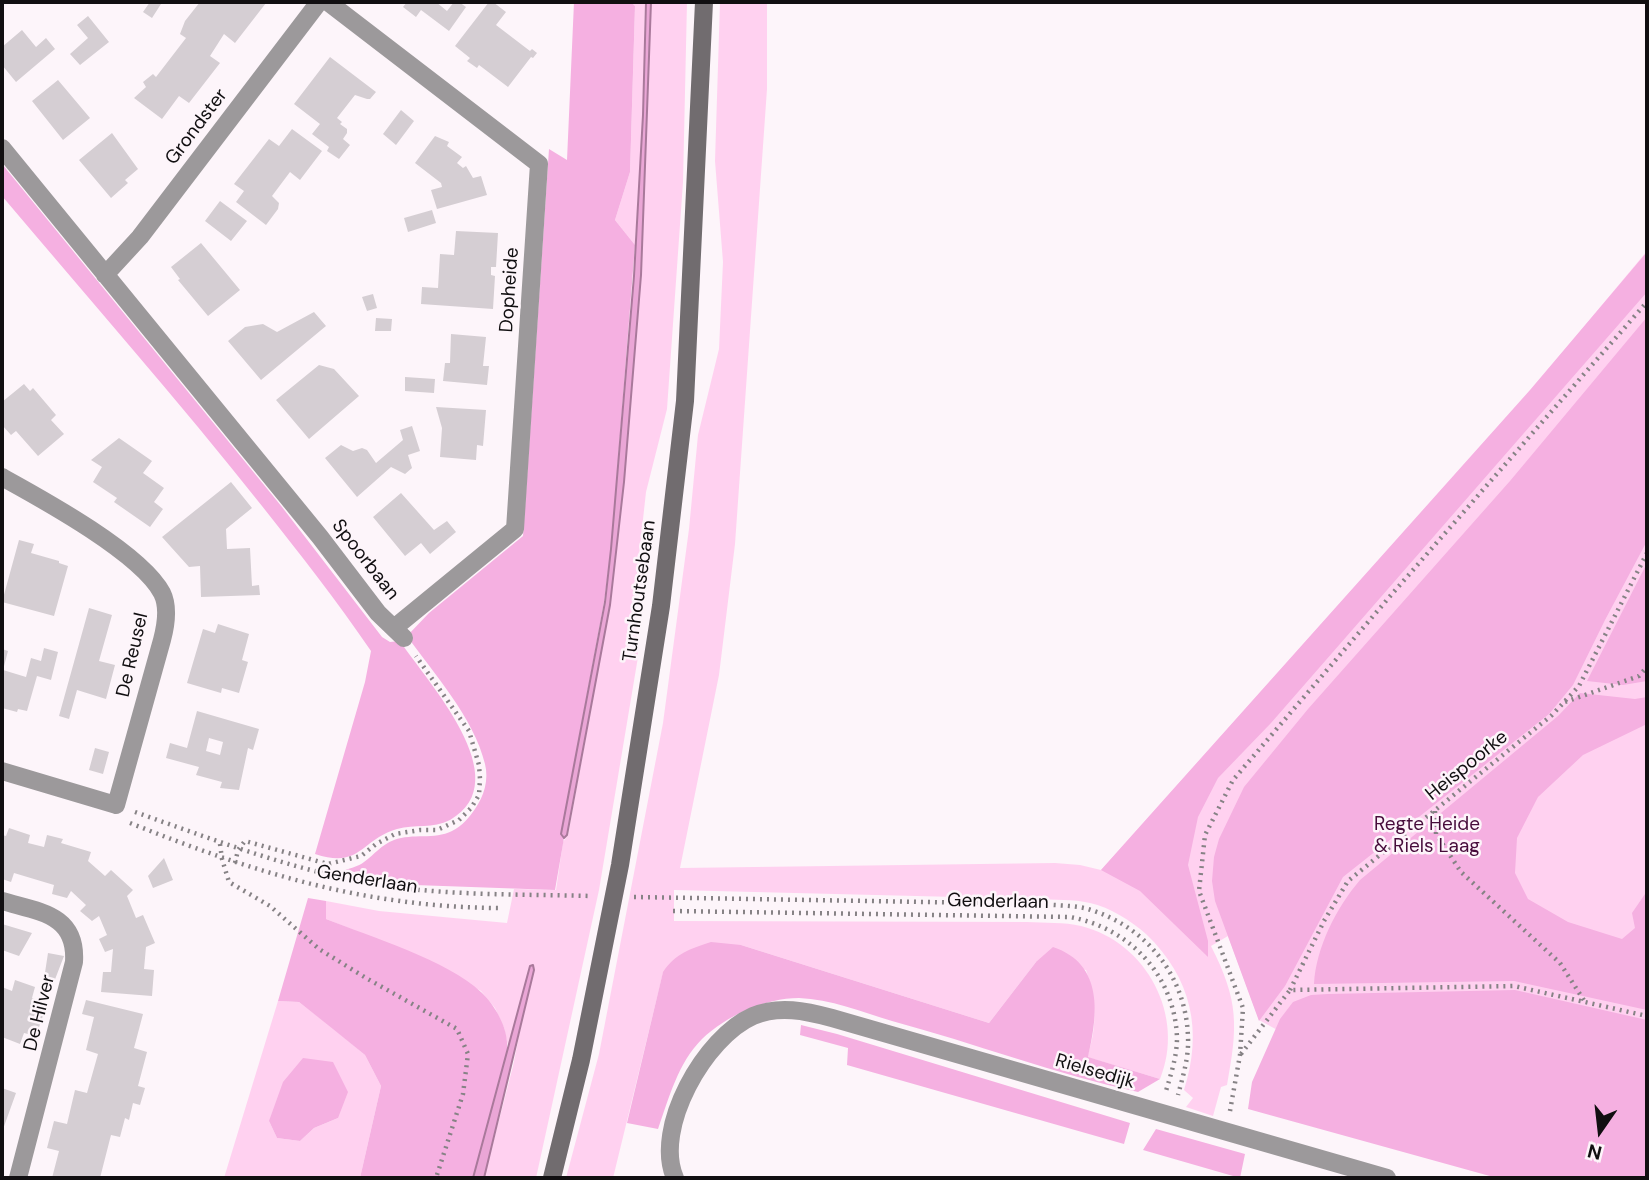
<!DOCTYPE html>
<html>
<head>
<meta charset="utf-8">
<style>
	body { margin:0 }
	#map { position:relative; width:1649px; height:1180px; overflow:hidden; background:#fdf5fa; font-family:"DM Sans",sans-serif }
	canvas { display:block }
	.frame { position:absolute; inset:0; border:4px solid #110f11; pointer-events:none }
	.north { position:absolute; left:1565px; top:1096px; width:70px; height:70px; -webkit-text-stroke:5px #fdf5fa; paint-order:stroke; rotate:194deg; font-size:19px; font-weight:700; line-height:28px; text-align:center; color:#110f11 }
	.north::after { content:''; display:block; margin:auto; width:24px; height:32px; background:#110f11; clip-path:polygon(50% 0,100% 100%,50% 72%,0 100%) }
</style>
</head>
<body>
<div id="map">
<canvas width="1649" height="1180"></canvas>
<div class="frame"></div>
<div class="north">N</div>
</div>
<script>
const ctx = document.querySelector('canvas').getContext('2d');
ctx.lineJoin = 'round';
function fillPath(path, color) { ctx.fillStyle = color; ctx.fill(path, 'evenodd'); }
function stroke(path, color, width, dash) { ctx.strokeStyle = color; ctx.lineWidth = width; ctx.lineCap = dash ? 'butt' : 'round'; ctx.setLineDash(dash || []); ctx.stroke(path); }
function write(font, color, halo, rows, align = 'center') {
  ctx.font = font + ' "DM Sans",sans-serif'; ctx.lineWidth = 5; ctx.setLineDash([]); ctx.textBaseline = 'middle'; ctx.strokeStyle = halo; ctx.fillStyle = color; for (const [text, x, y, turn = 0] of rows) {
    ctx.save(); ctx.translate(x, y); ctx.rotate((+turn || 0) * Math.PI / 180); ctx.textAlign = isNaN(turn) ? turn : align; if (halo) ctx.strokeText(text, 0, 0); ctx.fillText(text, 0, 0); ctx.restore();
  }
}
const green = new Path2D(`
	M631,2H645L643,118L635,245L615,220L630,172L635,6Z
	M651,2H687L683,182L667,409L646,492L635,592L638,657L599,890L536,1178H484L513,1066L533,965L530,967L508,1046L504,1028L495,1008L481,991L414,954L326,919V901L379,911L507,923L514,889L556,890L563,842L568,835L610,605L624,482L641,275Z
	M720,2H767V89L735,544L719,675L680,868L1055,863L1080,865L1101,870L1531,390L1647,251V1178L1281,1032L1259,1020L1228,936L1211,946C1239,1001 1238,1026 1227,1085L1221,1087L1213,1116L1186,1107L1193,1098L1184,1090C1203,1031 1192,978 1146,934C1131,921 1110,907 1090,903C1073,899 1054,900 1037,899L674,890V921L1027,922C1045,923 1064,922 1081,926C1147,942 1186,1017 1160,1079L1087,1057C1098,1027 1096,999 1086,970L1036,962L989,1023L741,945L663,973L613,1178H566L599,1054L663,723L689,529L698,435L719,349L723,262L715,161Z
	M278,1001L299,1002L333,1028L365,1055L381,1086L360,1178H224ZM338,1118L314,1128L300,1141L277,1138L269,1121Z`);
const forest = new Path2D(`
	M574,2H631L635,6L630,172L615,220L635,245L611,549L604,602L561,835L564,838L555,890L415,885L345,870C351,868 359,866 364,862C375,854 381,845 394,840C413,833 434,840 452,831C462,826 469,818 475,809C484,796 489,780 485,764C474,718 434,674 407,636L429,613L523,536L549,149L567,160Z
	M2,164L282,507L382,637L390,642L400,641C426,681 520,780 450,820C433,829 415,824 397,829C360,840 361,869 315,854L365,682L371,651C337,601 300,554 262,506C178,400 89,299 2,196Z
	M1647,252V292L1271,723L1218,778L1198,817L1188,865L1208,941V957L1140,891L1101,870L1530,390Z
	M1647,317V541L1605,620L1573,685L1549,714L1343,877L1285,986L1259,1021L1215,901L1212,881L1214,857L1219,839L1244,787L1308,709L1510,481Z
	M1647,563V681L1623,685L1587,681Z
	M1580,693L1635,699L1647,697V724L1583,755L1538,797L1517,838L1515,873L1528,899L1568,922L1622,939L1635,928L1632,913L1645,894L1647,895V1010L1514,981L1314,984C1316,948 1336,908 1360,880L1558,716Z
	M308,898L326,901V919C369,936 449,961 481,992C495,1005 509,1029 507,1049C504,1089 485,1139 473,1178H360L381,1086L365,1055L333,1029L299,1002L278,1001Z
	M711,942L741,945L989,1023L1036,962L1053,947C1104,964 1098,1015 1088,1057L1160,1079L1138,1092C1055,1074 974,1043 892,1021C862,1012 830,999 799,998C765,998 726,1016 702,1039C678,1063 669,1098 658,1129L627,1123L663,972C676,953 690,949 711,942Z
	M1515,990L1647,1020V1178H1497L1248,1109L1252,1082L1280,1019L1293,1002L1311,995L1328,994Z
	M801,1025L837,1034L1130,1123L1124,1144L847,1065L848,1048L800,1035Z
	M303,1058L333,1062L348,1092L338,1118L314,1128L300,1141L277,1138L269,1121L283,1082Z
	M1156,1129L1245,1154L1240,1178L1143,1150Z`);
const water = new Path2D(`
	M646,2H651L641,275L624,482L610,605L567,835L564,838L561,834L605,602L611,549L634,276L643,115Z
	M533,965L534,970L484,1178H473L530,966Z`);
const building = new Path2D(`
	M150,2L161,4L152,18L143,12Z
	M200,2L266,3L235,43L224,34L210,56L220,63L189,103L179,96L162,119L134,98L146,87L143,82L153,74L156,77L186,38L180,34L185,21Z
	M407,2H436L447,11L454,2H459L466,7L449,31L421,10L416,17L403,7Z
	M489,2H493L506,12L496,25L530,51L532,49L537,53L533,58L531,57L508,87L479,65L477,68L467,61L470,58L455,46Z
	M88,16L109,42L80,65L70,54L88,38L77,25Z
	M22,30L36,47L46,38L55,49L16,82L2,65V47Z
	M330,57L376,92L370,99H367L355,95L337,118L342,122L340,124L347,129V133L343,139L350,145L339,159L327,151L329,147L312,134L320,124L294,104Z
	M58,80L90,118L63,140L32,101Z
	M401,110L414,121L396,145L383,134Z
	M292,129L322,151L300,180L290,172L272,196L279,203L278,209L266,225L236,202L244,191L234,184L269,139L279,146Z
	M112,133L138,169L125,180L128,183L111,198L79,160Z
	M435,136L449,142L447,146L462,157L457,163L463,168L466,166L473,178L481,176L487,195L437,209L431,190L442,187L441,183L415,163Z
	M220,201L247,221L231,241L205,221Z
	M432,210L436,223L408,232L404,218Z
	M456,231L498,233L496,267H491V275L495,276L493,309L421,304L422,287L438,288L440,254L454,255Z
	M201,243L240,290L208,316L178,280L180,279L171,267Z
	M373,294L377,308L367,311L362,297Z
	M314,312L326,326L261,380L228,341L245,327L263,324L277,332Z
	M376,318L392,319L391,331H375Z
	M451,334L486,337L483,366H489L487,385L443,381L445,363H450Z
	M319,365L334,369L359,396L309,439L276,400Z
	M405,377L435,379L434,393L405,391Z
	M24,384L30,391L33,388L56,415L51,420L64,434L38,456L16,431L11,435L2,425V402Z
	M436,407L486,410L483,446L477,445L476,460L440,457L442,428Z
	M412,426L420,451L408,455L412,468L405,474L391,467L357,497L325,458L341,445L353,451L362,448L367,450L376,463L403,440L400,430Z
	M119,438L152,461L143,473L164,488L154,502L163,509L150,527L114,502L117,498L93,482L102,467L91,460Z
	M231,482L252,508L226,529L227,549L250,548L252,586L259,585L260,595L201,597L200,566L189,567L162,537Z
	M401,493L434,530L447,521L456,532L430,554L421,543L405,556L373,517Z
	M19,540L34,544L31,553L59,561V563L68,566L54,616L2,602Z
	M89,608L112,615L99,661L115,665L106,699L77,690L69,719L59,716Z
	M218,624L249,634L242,660L248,662L239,693L222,688L221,693L187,683L203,629L215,633Z
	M44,648L58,652L51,680L37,676L27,711L18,709L17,712L2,708V649L8,651L3,670L26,677L31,658L41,661Z
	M197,711L259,729L253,750L248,748L239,790L220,788L222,782L196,775L199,767L166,758L170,743L187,748ZM209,738L223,742L220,755L206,751Z
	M95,748L109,752L103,774L89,770Z
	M9,828L30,835L28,843L44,847L47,835L63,839L61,843L91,852L88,861L105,876L111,870L133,890L127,896L136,918L143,915L155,943L146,947L144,969L154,970L152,996L101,992L103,972H111L113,949L105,952L99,939L107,935L99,916L92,921L80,911L86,905L71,891L67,898L52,894L54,885L14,873L11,882L2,879V835L6,836Z
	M164,858L173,880L153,888L148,876Z
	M2,924L32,933L19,956L2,950Z
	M48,953L64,956L54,982L44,979Z
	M15,980L35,987L32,998L47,1004L36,1036L24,1033L20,1044L2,1037V987L12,991Z
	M86,1000L143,1014L134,1048L147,1052L138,1086L145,1088L140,1105L133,1103L129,1120L125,1118L120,1137L111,1135L100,1178H52L59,1151L47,1148L54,1121L67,1124L75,1090L87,1093L98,1054L86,1050L94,1017L82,1014Z
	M2,1088L16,1093L2,1132Z`);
const path = new Path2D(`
	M1565,702L1639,676L1647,667
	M1435,811L1436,834L1461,872L1560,963L1585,1002
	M135,812C212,839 287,868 368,883C441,896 517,894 591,896
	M130,823C253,872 363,907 498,908
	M220,844L222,859L229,882L270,906L319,949L366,978L457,1029L468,1054L463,1094L436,1178
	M235,863L238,850L245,841L328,864L361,856L376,844L395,834L420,830H437L459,820L471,808L479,795L480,779L479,765L469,731L416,656
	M634,897L1044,904C1059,906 1077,905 1091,910C1148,928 1186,977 1188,1037C1189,1057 1183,1076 1178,1095
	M673,911L1070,917C1130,928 1175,976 1177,1038C1177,1056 1171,1074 1166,1091
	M1290,990L1324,921L1348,881L1552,715L1579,686L1647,553
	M1241,1054L1290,990L1514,986L1647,1016
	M1230,1111L1240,1055L1243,1008L1199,891L1205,835L1233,780L1392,594L1647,302`);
const street = new Path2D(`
	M328,2L539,164L515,529L394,628
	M2,148L320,537L378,613L404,638
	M105,275L140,237L319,2
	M2,477C42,499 141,553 162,593C169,607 166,625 162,640L116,805L2,771
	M2,901C39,912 77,914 74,962L18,1178
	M675,1178C653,1128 705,1037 753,1016C779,1005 806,1011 832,1018L1387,1178`);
const secondary = new Path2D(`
	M552,1178L581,1060L620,865L661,606L685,401L704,2`);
const streetNames = [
	["Grondster",197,127,-53],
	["Dopheide",510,290,-86],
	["Spoorbaan",365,560,52],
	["Turnhoutsebaan",640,591,-82],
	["De Reusel",133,655,-77],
	["Heispoorke",1467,766,-39],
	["Genderlaan",367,880,9],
	["Genderlaan",998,902,1],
	["De Hilver",40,1013,-76],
	["Rielsedijk",1095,1072,16]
];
const parkNames = [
	["Regte Heide",1427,825],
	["& Riels Laag",1427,847]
];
fillPath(green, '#ffd1f0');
fillPath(forest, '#f5b0e1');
fillPath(water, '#eaa6d6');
stroke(water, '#a9799b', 2);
fillPath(building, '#d5ced3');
stroke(path, '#868285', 4.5, [2, 5]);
stroke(street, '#9c999b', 18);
stroke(secondary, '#716c6f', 18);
write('19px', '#110f11', '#fdf5fa', streetNames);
write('19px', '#470c3b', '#fdf5fa', parkNames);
</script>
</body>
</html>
